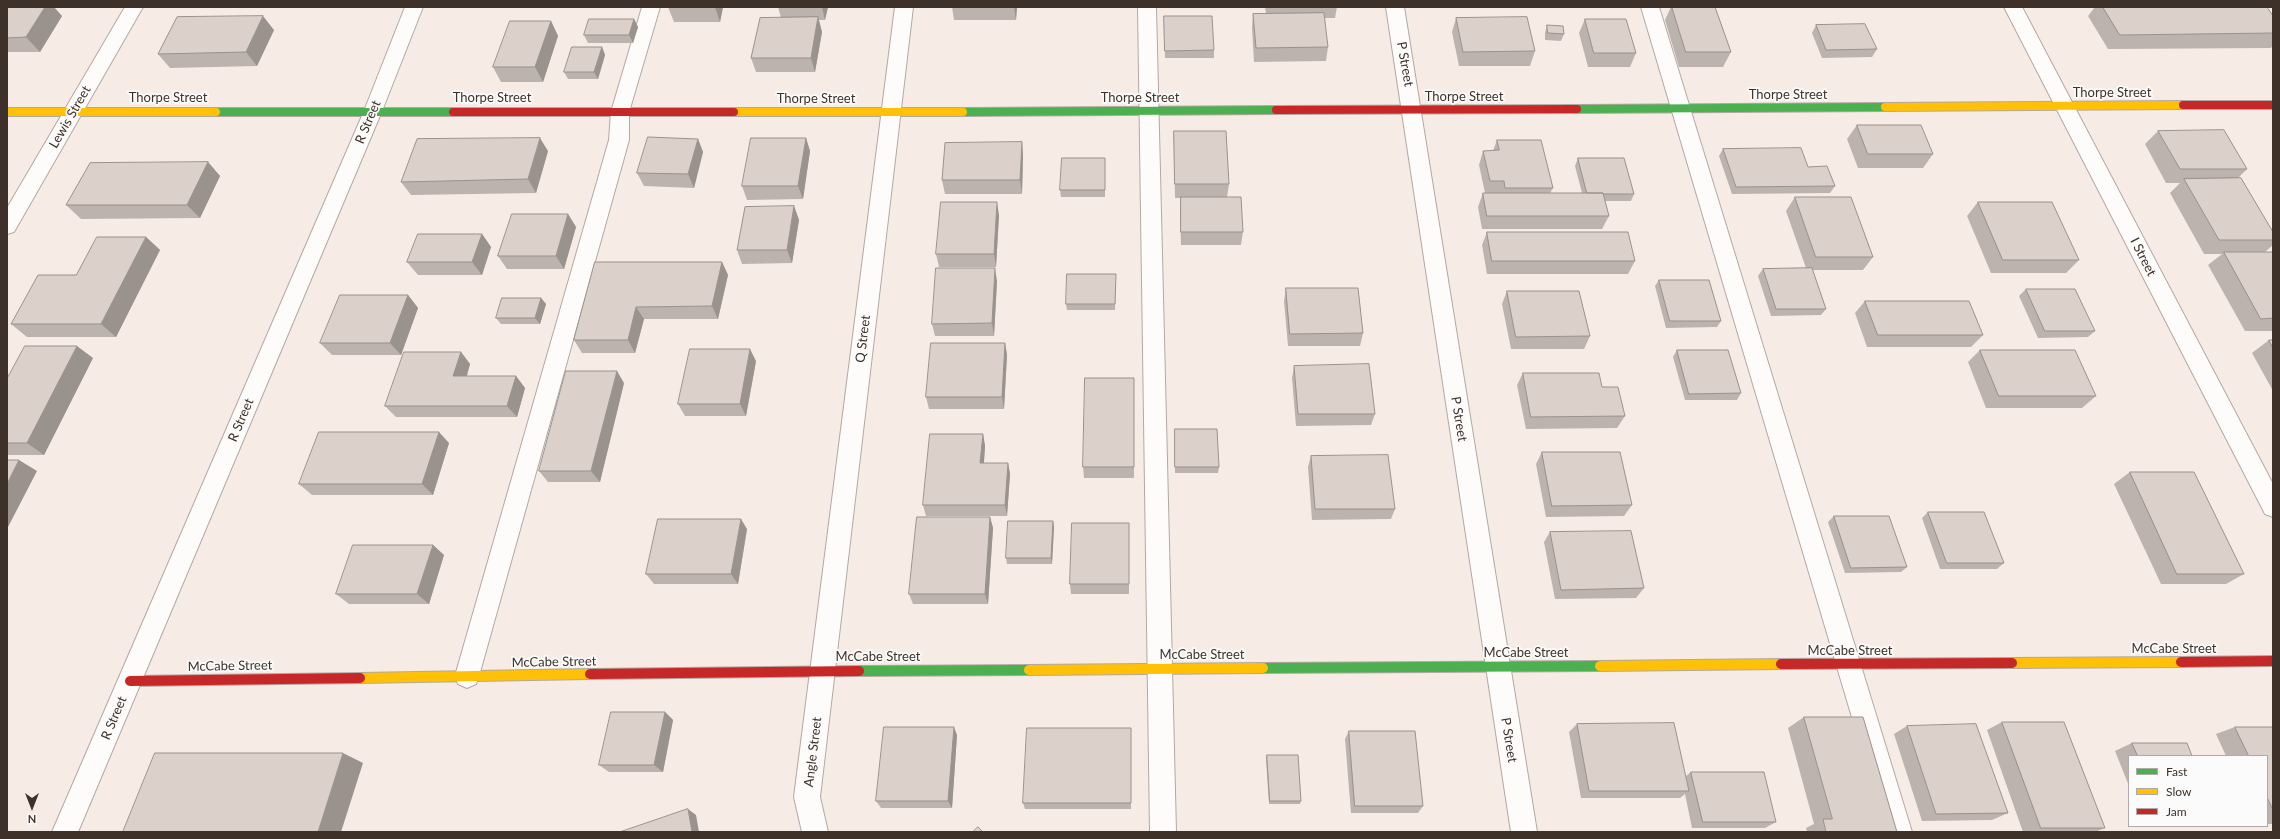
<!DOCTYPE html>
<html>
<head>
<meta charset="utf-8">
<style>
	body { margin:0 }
	#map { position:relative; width:2280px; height:839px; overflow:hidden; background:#f7ece5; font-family:Lato,sans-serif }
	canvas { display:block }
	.frame { position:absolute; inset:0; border:8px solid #3e312a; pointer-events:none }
	.legend { position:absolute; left:2128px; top:755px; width:140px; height:72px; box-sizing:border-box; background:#fbfbfb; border:1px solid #afaaa7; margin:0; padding:5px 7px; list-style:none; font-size:12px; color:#3e312a }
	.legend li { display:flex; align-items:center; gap:8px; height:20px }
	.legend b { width:20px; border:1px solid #afaaa7 }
	.north { position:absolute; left:12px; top:787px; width:40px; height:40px; -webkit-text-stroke:3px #fbfbfb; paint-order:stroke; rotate:180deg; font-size:11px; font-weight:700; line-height:16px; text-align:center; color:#3e312a }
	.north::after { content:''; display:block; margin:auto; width:14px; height:18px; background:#3e312a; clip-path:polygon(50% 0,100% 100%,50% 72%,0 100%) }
</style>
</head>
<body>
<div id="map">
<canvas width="2280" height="839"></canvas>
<div class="frame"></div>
<ul class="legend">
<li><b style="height:5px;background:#4caf50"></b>Fast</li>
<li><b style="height:5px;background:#ffc107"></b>Slow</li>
<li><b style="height:5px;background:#c62828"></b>Jam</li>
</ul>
<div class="north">N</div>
</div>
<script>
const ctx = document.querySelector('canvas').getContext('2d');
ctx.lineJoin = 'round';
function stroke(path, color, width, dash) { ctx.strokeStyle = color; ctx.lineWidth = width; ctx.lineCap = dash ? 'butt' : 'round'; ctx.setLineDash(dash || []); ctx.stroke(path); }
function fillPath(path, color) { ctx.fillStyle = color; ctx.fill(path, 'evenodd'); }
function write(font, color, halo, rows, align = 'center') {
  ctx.font = font + ' Lato,sans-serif'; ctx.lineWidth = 3.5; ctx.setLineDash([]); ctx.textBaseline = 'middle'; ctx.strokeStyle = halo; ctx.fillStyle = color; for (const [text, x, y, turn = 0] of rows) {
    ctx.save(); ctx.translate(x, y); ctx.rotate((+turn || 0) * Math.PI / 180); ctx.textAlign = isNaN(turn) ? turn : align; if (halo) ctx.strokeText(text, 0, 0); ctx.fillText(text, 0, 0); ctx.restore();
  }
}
const lane = new Path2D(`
	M642,7H660L629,112V140L479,676L476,684L467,688L458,684L455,676L609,140L611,112Z
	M1138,7H1156L1176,832H1150Z
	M1641,7H1659L1912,832H1886Z`);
const street = new Path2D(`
	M125,7H143L14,232L7,234V208Z
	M405,7H423L382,111L78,832H52L364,111Z
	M895,7H913L820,797L828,832H802L794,797Z
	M1386,7H1404L1537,832H1511Z
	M2004,7H2022L2273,484V517L2265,514Z`);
const fastFar1 = new Path2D(`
	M1577,109L1885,107
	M216,112H453
	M963,112L1276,110`);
const fast = new Path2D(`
	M1263,668L1600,666
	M859,671L1029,670`);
const slowFar1 = new Path2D(`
	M1885,107L2183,105
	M7,112H216
	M734,112H963`);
const slow = new Path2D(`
	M2012,663L2181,662
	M1600,666L1781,664
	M1029,670L1263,668
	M360,678L590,674`);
const jamFar1 = new Path2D(`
	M2183,105H2273
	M1276,110L1577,109
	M453,112H734`);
const jam = new Path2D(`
	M2181,662L2273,661
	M1781,664L2012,663
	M590,674L859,671
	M130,681L360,678`);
const wall = new Path2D(`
	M7,7L62,16L40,52H7Z
	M668,7H723L720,22H674Z
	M778,7H828L825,20H819L822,32L815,72H756L751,58L781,18Z
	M952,7H1017L1016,20H954Z
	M1265,7H1337L1335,18H1324L1328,47L1326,61L1254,62L1252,28L1253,14H1266Z
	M1671,7H1715L1731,52L1723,67H1679L1665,20Z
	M2095,7H2267L2273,16V45L2271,48L2108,49L2088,16Z
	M1164,16L1214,50V58H1165Z
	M1456,18L1535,51L1530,66H1459L1452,32Z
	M634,19L638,27L633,43H588L584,35Z
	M1585,19L1636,53L1630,67H1588L1579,33Z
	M551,21L558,36L543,82H501L493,67Z
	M1547,25L1564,34L1561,41L1545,40V33Z
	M1816,25L1877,49L1872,57L1822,58L1812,33Z
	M274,30L257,66L170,68L158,54Z
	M602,47L605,55L598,79H568L564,72Z
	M1857,125L1933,154L1923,168H1858L1847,139Z
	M1174,131L1229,184L1227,197L1243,232L1241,245H1181L1180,211L1181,198H1175L1174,144Z
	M2158,131L2247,169L2237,179L2273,232V245L2265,252H2273V331H2245L2208,265L2222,254H2204L2170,193L2180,183H2166L2145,144Z
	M806,138L810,151L803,199L747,200L742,186Z
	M698,139L703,152L694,188L644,186L637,173Z
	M1497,140L1553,188L1550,193H1582L1575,166L1578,158L1634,194L1631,201H1605L1609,216L1602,229H1482L1478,207L1483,193H1485L1479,165L1483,151H1493Z
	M1022,142L1023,156L1022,194H945L942,180Z
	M1723,149L1808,167L1835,186L1830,193L1732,194L1719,156Z
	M548,151L536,193L411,195L401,182Z
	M208,162L220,176L200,218L81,219L66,205Z
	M1105,165V197H1061L1060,190Z
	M1795,197L1873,257L1863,270H1812L1826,309L1821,315L1771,316L1758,276L1763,269L1806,268L1786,211Z
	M1978,202L2079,260L2066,273H1991L1967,216Z
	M794,206L799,220L792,263L742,264L737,250Z
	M568,214L576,227L564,269H507L498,256Z
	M999,215L996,267H939L936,254Z
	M1487,232L1635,261L1628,274H1487L1482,245Z
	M482,234L491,247L482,275H418L407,262Z
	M146,237L160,250L116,337H27L11,324L76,275Z
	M722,262L728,275L718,319H644L635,353H582L574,340Z
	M1659,280L1721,321L1717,327L1666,328L1655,286Z
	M997,281L994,336H935L932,324Z
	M1116,281L1115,310H1067L1066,304Z
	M1286,288L1363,333L1360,346H1288L1284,301Z
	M2026,289L2095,331L2088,337L2038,338L2019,296Z
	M1507,291L1590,336L1584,349H1511L1502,304Z
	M408,295L418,308L401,355H332L320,343Z
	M541,298L546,304L540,324H501L496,318Z
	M1865,301L1983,335L1971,347H1867L1855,313Z
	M2269,340H2273V391L2252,353Z
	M1005,343L1007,355L1004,409H929L926,397Z
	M1677,350L1741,393L1737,400H1685L1673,357Z
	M1980,350L2096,396L2082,408H1986L1968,362Z
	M461,352L470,364L467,376H516L525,388L517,417H396L385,406Z
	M93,358L44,455H7V379Z
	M756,361L746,416H685L678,404Z
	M1294,366L1375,414L1371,425L1296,426L1292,378Z
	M1523,373L1602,387L1625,416L1617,428L1526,429L1517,385Z
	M1134,378V478H1084L1083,467Z
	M624,383L600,482H548L539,471Z
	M1175,429L1219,467L1218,473H1175Z
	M983,434L985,446L984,463H1008L1010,474L1007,516H926L923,505Z
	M449,443L433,495H312L299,484Z
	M1542,452L1632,505L1624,516L1546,517L1536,464Z
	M1311,456L1395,509L1391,519L1312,520L1308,467Z
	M2130,472L2244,574L2226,584H2161L2114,484Z
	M1928,512L2004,563L1997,569H1940L1922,518Z
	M1834,516L1907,567L1901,572L1845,573L1828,522Z
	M990,517L993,528L988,604H913L909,594Z
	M1053,521L1054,527L1052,564H1007L1006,558Z
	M1129,523V594H1071L1070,584Z
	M747,529L738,584H654L646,574Z
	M1550,532L1644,588L1636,598L1555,599L1544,542Z
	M433,545L444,555L429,604H349L336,594Z
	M665,712L673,720L663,772H609L599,765Z
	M1804,717L1897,832H1807L1806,828L1814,824L1788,728Z
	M2002,722L2105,828L2095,832H2023L1987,730Z
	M1577,724L1686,776L1691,772L1776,822L1765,828H1692L1685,794L1680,798H1581L1569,732Z
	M1907,726L2008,813L1992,820L1922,821L1894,734Z
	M2235,727H2273V824H2267V756H2226L2216,734Z
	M1131,728V809H1025L1023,803Z
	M1349,731L1423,806L1418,813H1351L1345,739Z
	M957,735L952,808H881L876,801Z
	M2132,743L2192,756H2129V786L2115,751Z
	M1267,755L1301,801L1300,804H1269L1266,759Z`);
const shadedWall = new Path2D(`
	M45,7H54L62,16L40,52L26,37Z
	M715,7H723L720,22Z
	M822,7H828L825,20Z
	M1014,7H1017L1016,20Z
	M263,16L274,30L257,66L246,52Z
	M818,17L822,32L815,72L811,58Z
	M634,19L638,27L633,43L629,35Z
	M551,21L558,36L543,82L535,67Z
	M602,47L605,55L598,79L594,72Z
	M540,138L548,151L536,193L528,179Z
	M806,138L810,151L803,199L798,186Z
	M698,139L703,152L694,188L688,174Z
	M1022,142L1023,156L1022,194L1020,180Z
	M208,162L220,176L200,218L187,205Z
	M997,202L999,215L996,267L994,254Z
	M794,206L799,220L792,263L787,250Z
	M568,214L576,227L564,269L556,256Z
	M482,234L491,247L482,275L472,262Z
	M146,237L160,250L116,337L101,324Z
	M722,262L728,275L718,319L712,306Z
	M995,268L997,281L994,336L992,323Z
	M408,295L418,308L401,355L390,343Z
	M541,298L546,304L540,324L535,318Z
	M636,307L644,319L635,353L628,340Z
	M1005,343L1007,355L1004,409L1002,397Z
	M77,346L93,358L44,455L27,443Z
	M750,349L756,361L746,416L740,404Z
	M461,352L470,364L463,388L453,376Z
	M617,371L624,383L600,482L591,471Z
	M516,376L525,388L517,417L507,406Z
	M439,432L449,443L433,495L422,484Z
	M983,434L985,446L983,474L980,463Z
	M19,460L37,471L7,529V484Z
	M1008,463L1010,474L1007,516L1005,505Z
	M990,517L993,528L988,604L985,594Z
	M741,519L747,529L738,584L731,574Z
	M1053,521L1054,527L1052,564L1051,558Z
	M433,545L444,555L429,604L417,594Z
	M665,712L673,720L663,772L654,765Z
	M954,727L957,735L952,808L948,801Z
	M343,753L363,763L341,832H318Z
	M688,809L696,815L699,832H692Z`);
const building = new Path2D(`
	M7,7H45L26,37L7,38Z
	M1672,7H1715L1731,52H1686Z
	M2103,7H2267L2273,16V33L2120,35Z
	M1324,13L1328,47L1256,48L1253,14Z
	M263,16L246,52L158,54L177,17Z
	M1164,16H1212L1214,50L1165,51Z
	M818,17L811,58H751L760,18Z
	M1527,17L1535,51L1463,52L1456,18Z
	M589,19H634L629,35H584Z
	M1585,19H1626L1636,53H1594Z
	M510,21H551L535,67H493Z
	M1865,24L1877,49L1826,50L1816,25Z
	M1547,25L1563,26L1564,34L1548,33Z
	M572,47H602L594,72H564Z
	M1857,125H1921L1933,154H1868Z
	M2224,130L2247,169H2180L2158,131Z
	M1174,131H1226L1229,184H1175Z
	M648,137L698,139L688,174L637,173Z
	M540,138L528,179L401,182L417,139Z
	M751,138H806L798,186H742Z
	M1497,140H1541L1553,188H1505L1504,181H1490L1483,151L1499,150Z
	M1022,142L1020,180H942L945,143Z
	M1801,148L1808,167L1827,166L1835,186L1736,187L1723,149Z
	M1062,158H1105V190H1060Z
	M1578,158H1624L1634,194H1603V193H1587Z
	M208,162L187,205H66L90,163Z
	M2241,178L2273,232V240H2219L2184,179Z
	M1483,193H1603L1609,216H1487Z
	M1181,197H1241L1243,232H1181Z
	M1795,197H1851L1873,257H1816Z
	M941,202H997L994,254H936Z
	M1978,202H2052L2079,260H2003Z
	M794,206L787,250H737L745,207Z
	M512,214H568L556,256H498Z
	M1487,232H1628L1635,261H1492Z
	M418,234H482L472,262H407Z
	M97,237H146L101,324H11L38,275H76Z
	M2224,252H2273V318L2261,319Z
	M595,262H722L712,306L636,307L628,340H574Z
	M936,268H995L992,323L932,324Z
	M1812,268L1826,309H1776L1763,269Z
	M1067,274H1116L1115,304H1066Z
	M1659,280H1709L1721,321H1670Z
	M1286,288H1358L1363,333L1290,334Z
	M2026,289H2075L2095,331H2045Z
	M1507,291H1579L1590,336L1516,337Z
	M340,295H408L390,343H320Z
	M502,298H541L535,318H496Z
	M1865,301H1969L1983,335H1878Z
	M2269,340H2273V348Z
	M931,343H1005L1002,397H926Z
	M25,346H77L27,443H7V379Z
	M690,349H750L740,404H678Z
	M1677,350H1728L1741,393L1689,394Z
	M1980,350H2075L2096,396H1999Z
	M404,352H461L453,376H516L507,406H385Z
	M1369,364L1375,414H1298L1294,366Z
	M566,371H617L591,471H539Z
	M1523,373H1599L1602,387H1618L1625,416L1531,417Z
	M1085,378H1134V467H1083Z
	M1175,429H1217L1219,467H1175Z
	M319,432H439L422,484H299Z
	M930,434H983L980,463H1008L1005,505H923Z
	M1542,452H1620L1632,505L1552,506Z
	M1388,455L1395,509H1315L1311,456Z
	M7,460H19L7,484Z
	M2130,472H2194L2244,574H2177Z
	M1928,512H1984L2004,563H1947Z
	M1834,516H1889L1907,567L1851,568Z
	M917,517H990L985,594H909Z
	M658,519H741L731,574H646Z
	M1008,521H1053L1051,558H1006Z
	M1072,523H1129V584H1070Z
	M1631,531L1644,588L1561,590L1550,532Z
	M353,545H433L417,594H336Z
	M611,712H665L654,765H599Z
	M1804,717H1863L1897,832H1826L1823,819H1832Z
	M2002,722H2064L2105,828H2041Z
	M1674,723L1689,791H1589L1577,724Z
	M1976,724L2008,813L1936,814L1907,726Z
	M884,727H954L948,801H876Z
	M2235,727H2273V810L2267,797V756H2249Z
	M1027,728H1131V803H1023Z
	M1349,731H1415L1423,806H1355Z
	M2132,743H2187L2192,756H2138Z
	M155,753H343L318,832H123Z
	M1267,755H1298L1301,801H1270Z
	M1691,772H1764L1776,822H1703Z
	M688,809L692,832H620Z
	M978,827L983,832H973Z`);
const streetNames = [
	["P Street",1405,64,80],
	["Thorpe Street",2112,93],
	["Thorpe Street",1788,95],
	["Thorpe Street",1464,97],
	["Thorpe Street",168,98],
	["Thorpe Street",492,98],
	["Thorpe Street",1140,98],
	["Thorpe Street",816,99],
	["Lewis Street",70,117,-60],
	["R Street",368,122,-67],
	["I Street",2143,257,63],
	["Q Street",863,339,-83],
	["P Street",1459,419,81],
	["R Street",241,420,-67],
	["McCabe Street",2174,649],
	["McCabe Street",1850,651],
	["McCabe Street",1526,653],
	["McCabe Street",1202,655],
	["McCabe Street",878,657],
	["McCabe Street",554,662,-1],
	["McCabe Street",230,666,-1],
	["R Street",114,718,-67],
	["P Street",1509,740,81],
	["Angle Street",813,752,-83]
];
stroke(lane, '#b3a8a2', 2);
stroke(street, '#b3a8a2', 2);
stroke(fastFar1, '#b3a8a2', 10);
stroke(fast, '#b3a8a2', 12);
stroke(slowFar1, '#b3a8a2', 10);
stroke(slow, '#b3a8a2', 12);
stroke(jamFar1, '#b3a8a2', 10);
stroke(jam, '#b3a8a2', 12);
fillPath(lane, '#fefcfb');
fillPath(street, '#fefcfb');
stroke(fastFar1, '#4caf50', 8);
stroke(fast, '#4caf50', 10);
stroke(slowFar1, '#ffc107', 8);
stroke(slow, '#ffc107', 10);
stroke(jamFar1, '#c62828', 8);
stroke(jam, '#c62828', 10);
fillPath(wall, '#bdb3ae');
fillPath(shadedWall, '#9a928d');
fillPath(building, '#dcd0ca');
stroke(building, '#9a928d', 1);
write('13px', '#3e312a', '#fbfbfb', streetNames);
</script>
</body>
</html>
